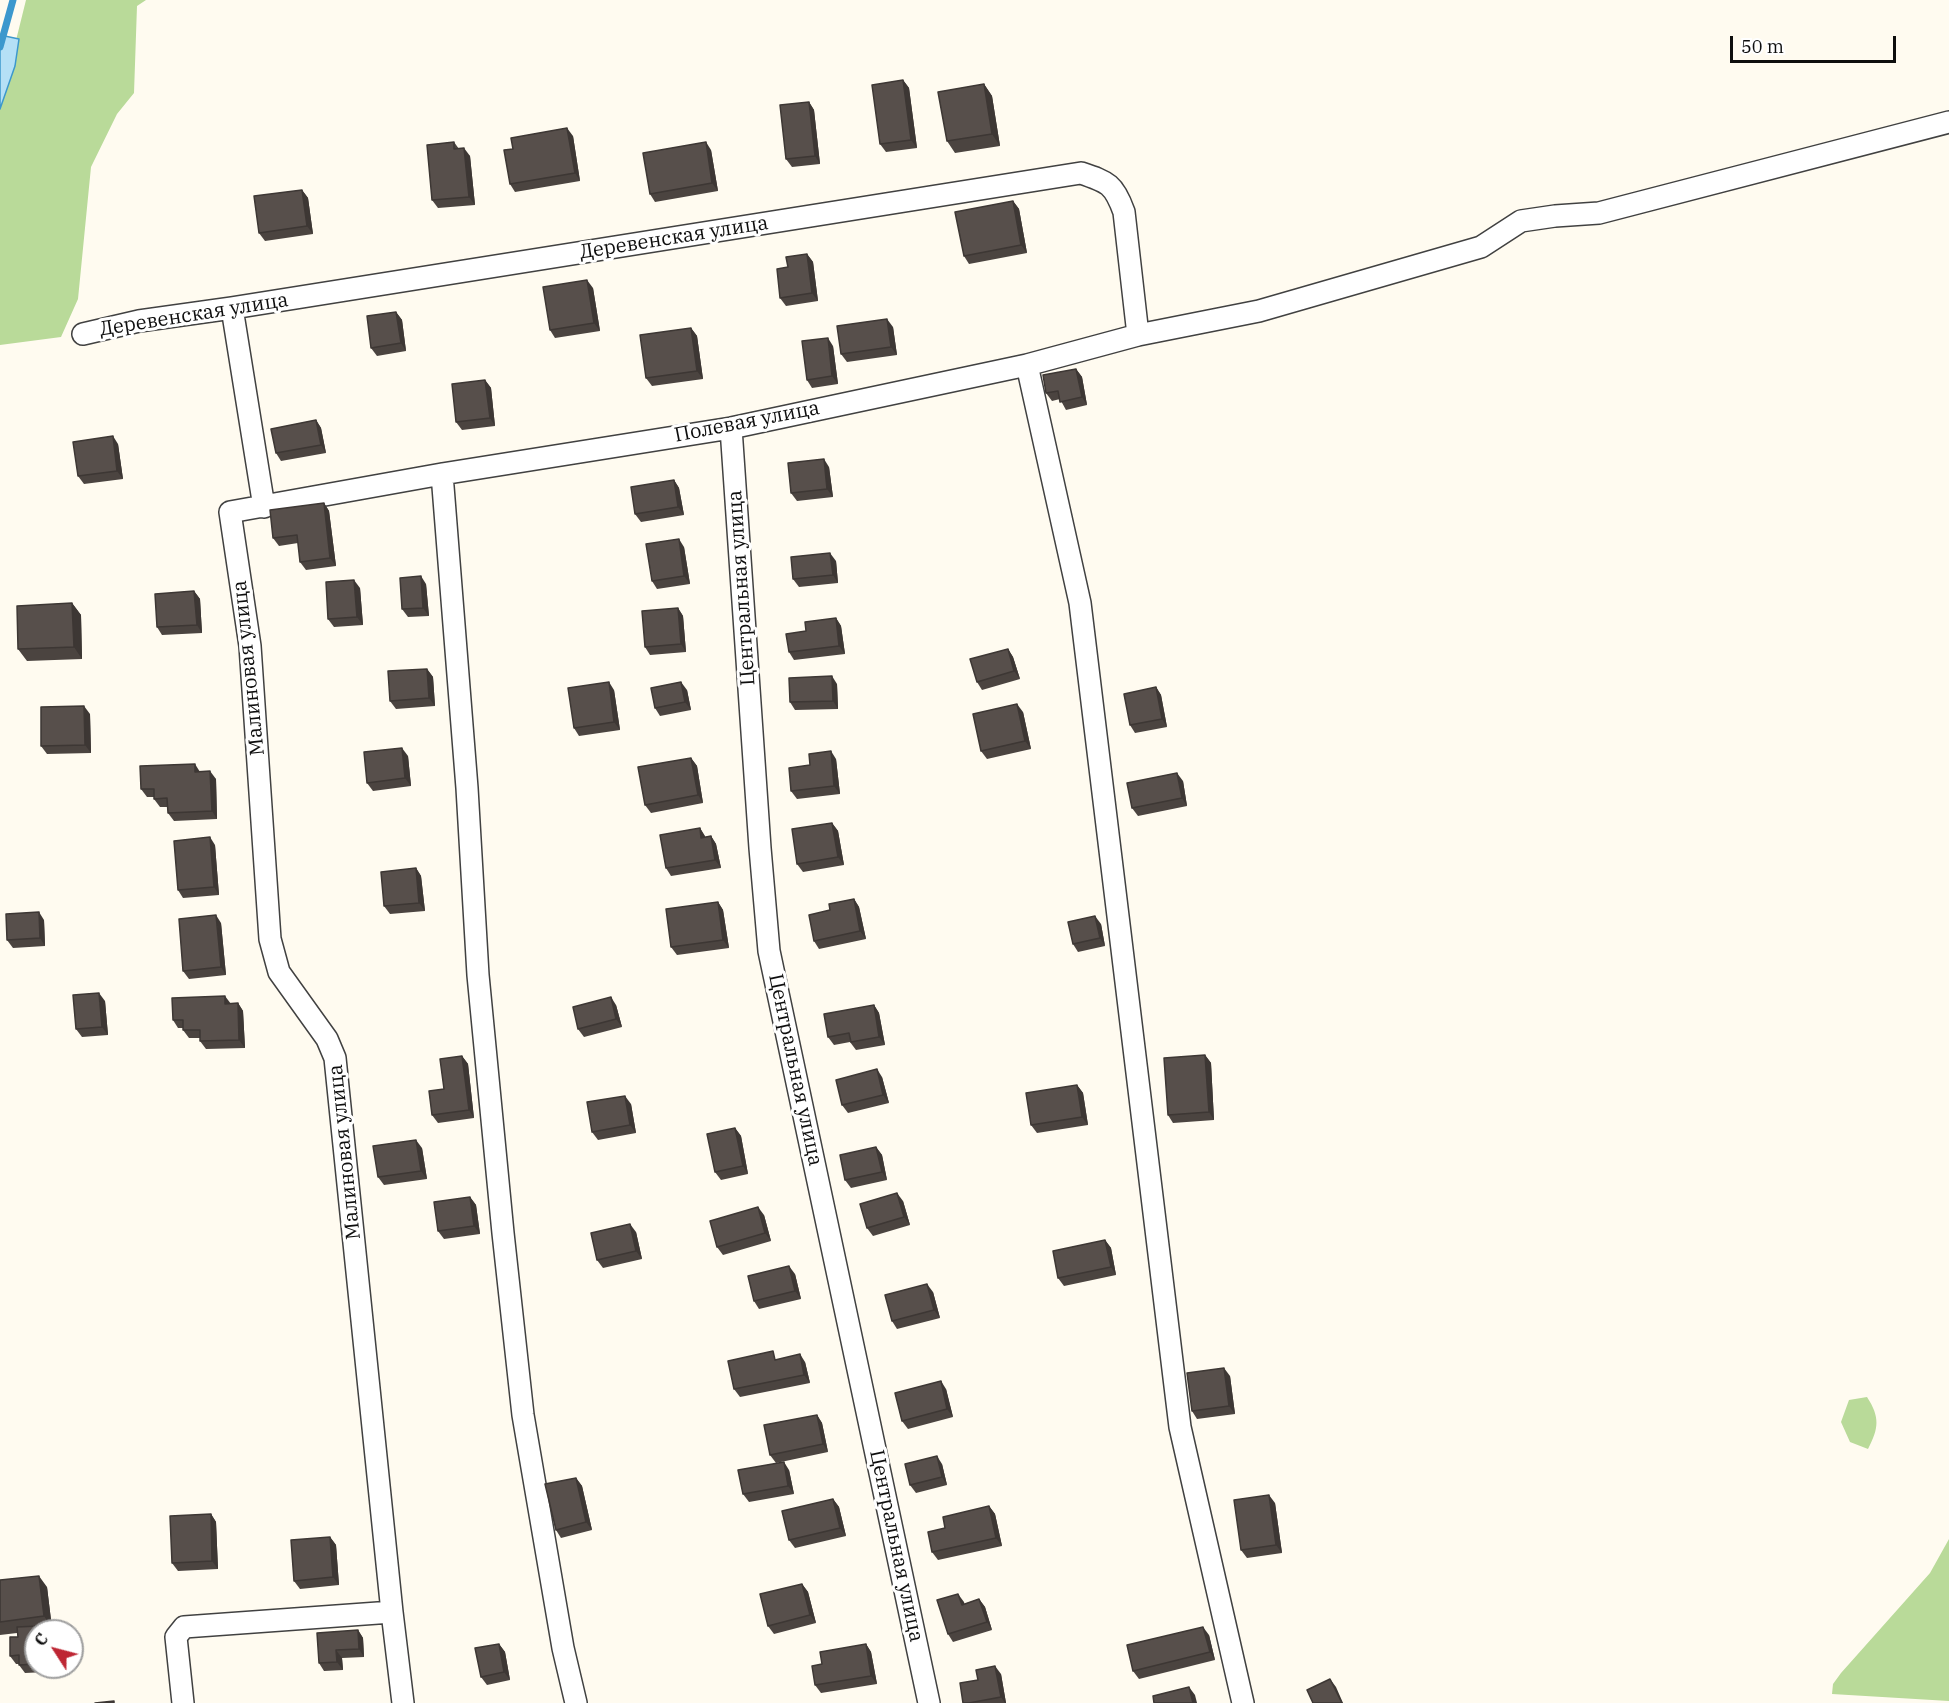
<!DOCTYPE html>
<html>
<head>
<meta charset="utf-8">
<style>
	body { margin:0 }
	#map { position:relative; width:1949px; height:1703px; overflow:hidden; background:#fffbf0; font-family:"IBM Plex Serif",serif }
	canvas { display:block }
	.north { position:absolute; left:24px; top:1619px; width:60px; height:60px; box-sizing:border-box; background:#fff; border:2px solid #9f9f9f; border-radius:50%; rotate:306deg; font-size:16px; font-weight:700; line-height:24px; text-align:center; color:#0e0e0e }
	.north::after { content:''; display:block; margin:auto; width:21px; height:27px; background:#be2633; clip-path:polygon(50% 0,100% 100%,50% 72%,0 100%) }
	.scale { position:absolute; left:1730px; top:36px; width:166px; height:27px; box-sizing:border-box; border:3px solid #0e0e0e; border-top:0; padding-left:8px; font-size:18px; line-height:21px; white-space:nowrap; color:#0e0e0e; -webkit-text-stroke:4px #fff; paint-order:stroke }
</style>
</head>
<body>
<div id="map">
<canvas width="1949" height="1703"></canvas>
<div class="north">С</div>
<div class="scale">50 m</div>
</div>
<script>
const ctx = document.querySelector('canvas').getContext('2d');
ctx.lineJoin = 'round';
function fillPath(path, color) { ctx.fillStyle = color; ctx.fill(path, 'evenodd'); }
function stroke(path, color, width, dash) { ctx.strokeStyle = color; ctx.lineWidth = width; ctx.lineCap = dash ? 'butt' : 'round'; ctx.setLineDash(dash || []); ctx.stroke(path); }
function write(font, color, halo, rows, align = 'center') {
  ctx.font = font + ' "IBM Plex Serif",serif'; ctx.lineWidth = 6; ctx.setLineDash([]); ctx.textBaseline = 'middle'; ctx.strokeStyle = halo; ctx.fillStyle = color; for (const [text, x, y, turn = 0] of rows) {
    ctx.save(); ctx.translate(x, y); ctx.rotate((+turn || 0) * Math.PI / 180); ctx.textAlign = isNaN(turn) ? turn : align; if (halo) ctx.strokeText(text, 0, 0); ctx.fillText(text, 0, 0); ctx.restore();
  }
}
const forest = new Path2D(`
	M26,0H146L137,6L134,93L117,114L91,167L78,299L61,337L0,345V105Z
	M1867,1397C1880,1417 1879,1428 1868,1449L1850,1442L1841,1422L1849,1400Z
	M1949,1539V1701L1832,1694L1833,1684L1841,1673L1930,1573Z`);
const water = new Path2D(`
	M0,35L19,39L15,66L0,109Z`);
const stream = new Path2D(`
	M0,47L13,0`);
const street = new Path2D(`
	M232,308L264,507
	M83,334L139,321L232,308L1081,173C1108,182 1114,184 1124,212L1138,335
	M1027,365L1080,603L1180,1427L1243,1703
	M731,428L760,848L769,951L929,1703
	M442,474L467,788L478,975L503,1233L523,1415L563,1648L576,1703
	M183,1703L176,1637L184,1627L392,1612
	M403,1703L392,1612L335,1058L327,1039L279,972L270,939L250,646L230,512L442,474L731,428L1027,365L1138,335L1259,311L1481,247L1521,221L1555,216L1599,213L1949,122`);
const wall = new Path2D(`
	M903,80L909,88L917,148L886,152L880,144Z
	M984,84L992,96L1000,146L955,153L947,141Z
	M809,102L814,110L820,164L792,167L786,159Z
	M573,136L580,181L515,192L510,184L513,149Z
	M454,142L459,149L470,156L475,205L438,208L432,200Z
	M711,150L718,191L655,202L650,194Z
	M302,190L308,198L313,234L265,241L259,233Z
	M1013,201L1019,209L1027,253L969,264L964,256Z
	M807,254L813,262L818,301L786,306L780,298Z
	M593,288L600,331L555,338L550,330Z
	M396,312L402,320L406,351L377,356L371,348Z
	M893,327L897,355L847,362L841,354Z
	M691,328L697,336L703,379L652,386L646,378Z
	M833,346L838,384L812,388L807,380Z
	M1076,369L1082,377L1087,405L1066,410L1060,399L1052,401L1046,393Z
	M485,380L491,388L495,426L462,430L456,422Z
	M316,420L321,428L326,453L281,461L276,453Z
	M118,444L123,479L84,484L78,476Z
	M829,467L833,497L797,501L791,493Z
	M674,480L679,488L684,515L641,522L635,514Z
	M324,503L329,511L336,566L306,570L300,562L298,543L279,546L273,538Z
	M684,547L690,584L657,589L652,581Z
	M836,561L838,583L799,587L793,579Z
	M426,584L429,616L408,617L402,609Z
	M360,588L363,625L334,627L328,619Z
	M194,591L200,599L202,633L162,635L157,627Z
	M72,603L81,615L82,659L27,661L18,649Z
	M678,608L683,616L686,652L650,655L645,647Z
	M836,618L841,626L845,654L794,660L789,652Z
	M1008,649L1013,657L1020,679L982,690L977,682Z
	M427,669L433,677L435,706L396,709L390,701Z
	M837,684L838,709L795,710L790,702Z
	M1156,687L1161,695L1167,727L1135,733L1130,725Z
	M614,690L620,730L579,736L574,728Z
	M687,690L691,710L660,716L655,708Z
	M1023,712L1031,749L987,759L981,751Z
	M90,714L91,753L47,754L41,746Z
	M408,756L411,786L373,791L367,783Z
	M691,758L697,766L703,803L651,813L645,805Z
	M836,759L840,794L797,799L791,791L810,765Z
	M200,772L216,779L217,819L174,821L168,813V807H160L154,799V797H147L141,789Z
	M1183,781L1187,806L1138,816L1132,808Z
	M832,823L838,831L844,865L803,872L797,864Z
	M700,828L705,837L711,836L716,844L721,868L671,876L666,868Z
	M215,845L219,895L183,898L178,890Z
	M416,868L421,876L425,911L390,914L384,906Z
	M854,899L859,907L866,939L819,949L814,941L830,910Z
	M718,902L723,910L729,948L677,955L671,947Z
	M44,920L45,946L13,948L7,940Z
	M221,923L226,975L189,979L183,971Z
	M1101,924L1105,946L1078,952L1073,944Z
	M105,1001L108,1035L82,1037L76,1029Z
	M230,1003H238L243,1011L245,1048L206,1049L200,1041V1038H189L183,1030V1028H178L173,1020Z
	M616,1005L622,1027L584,1037L578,1029Z
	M874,1005L879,1013L885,1045L856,1050L850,1042L834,1045L828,1037Z
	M1205,1055L1211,1063L1214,1120L1173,1123L1168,1115Z
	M462,1056L468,1064L474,1118L438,1123L432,1115Z
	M882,1077L889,1103L848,1113L842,1105Z
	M1077,1085L1083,1093L1088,1125L1037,1133L1031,1125Z
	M631,1104L636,1133L598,1140L592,1132Z
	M735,1128L741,1136L748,1174L721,1180L715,1172Z
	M876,1147L882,1155L887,1180L851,1188L845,1180Z
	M422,1148L427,1179L384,1185L378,1177Z
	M470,1197L476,1205L480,1234L444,1239L438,1231Z
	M903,1201L910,1225L873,1236L867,1228Z
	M764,1215L771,1241L723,1255L717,1247Z
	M636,1232L642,1259L603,1268L597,1260Z
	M1105,1240L1111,1248L1116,1275L1064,1286L1058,1278Z
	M795,1274L801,1299L759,1309L754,1301Z
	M933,1292L940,1318L897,1329L892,1321Z
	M779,1359L805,1362L810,1383L740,1397L734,1389Z
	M1230,1376L1235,1414L1197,1419L1192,1411Z
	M946,1389L953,1417L908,1429L902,1421Z
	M817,1415L822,1423L828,1452L776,1463L770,1455Z
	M942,1464L947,1485L916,1493L910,1485Z
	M789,1470L794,1494L749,1502L743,1494Z
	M576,1478L582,1486L592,1530L561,1538L556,1530Z
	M833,1499L839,1507L846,1536L795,1548L789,1540Z
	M1275,1503L1282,1553L1247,1558L1241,1550Z
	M989,1506L995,1514L1002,1546L938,1560L932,1552Z
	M211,1514L216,1522L218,1569L178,1571L172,1563Z
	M330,1537L336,1545L339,1585L300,1589L294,1581Z
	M0,1580L47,1587L52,1628L41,1630L42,1631H36V1667H46V1672L25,1673L19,1665V1664H16L10,1656L18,1637L17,1633L0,1635Z
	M802,1584L808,1592L816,1623L774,1634L768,1626Z
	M979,1599L985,1607L992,1630L953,1642L948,1634L964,1602V1604Z
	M358,1630L363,1638L364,1657L342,1658L343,1670L324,1671L319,1663Z
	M1209,1635L1215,1660L1139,1679L1133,1671Z
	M499,1644L505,1652L510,1680L487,1685L481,1677Z
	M866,1644L871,1652L877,1684L821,1693L815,1685L822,1664Z
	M1001,1674L1006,1703H963Z`);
const shadedWall = new Path2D(`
	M903,80L909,88L917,148L911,140Z
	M984,84L992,96L1000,146L992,134Z
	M809,102L814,110L820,164L815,156Z
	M567,128L573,136L580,181L575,173Z
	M706,142L711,150L718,191L712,183Z
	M464,148L470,156L475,205L469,197Z
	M302,190L308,198L313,234L307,226Z
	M1013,201L1019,209L1027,253L1021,245Z
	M807,254L813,262L818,301L812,293Z
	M587,280L593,288L600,331L594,323Z
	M396,312L402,320L406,351L401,343Z
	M887,319L893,327L897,355L891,347Z
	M691,328L697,336L703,379L697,371Z
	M828,338L833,346L838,384L832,376Z
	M1076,369L1082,377L1087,405L1082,397Z
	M485,380L491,388L495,426L490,418Z
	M316,420L321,428L326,453L321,445Z
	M113,436L118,444L123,479L117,471Z
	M824,459L829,467L833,497L827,489Z
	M674,480L679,488L684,515L678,507Z
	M324,503L329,511L336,566L330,558Z
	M679,539L684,547L690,584L684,576Z
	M830,553L836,561L838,583L833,575Z
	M421,576L426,584L429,616L423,608Z
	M354,580L360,588L363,625L357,617Z
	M194,591L200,599L202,633L197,625Z
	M72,603L81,615L82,659L74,647Z
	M678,608L683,616L686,652L681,644Z
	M836,618L841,626L845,654L839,646Z
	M1008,649L1013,657L1020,679L1014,671Z
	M427,669L433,677L435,706L429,698Z
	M832,676L837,684L838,709L833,701Z
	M609,682L614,690L620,730L614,722Z
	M681,682L687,690L691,710L685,702Z
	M1156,687L1161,695L1167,727L1162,719Z
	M1017,704L1023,712L1031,749L1025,741Z
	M84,706L90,714L91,753L85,745Z
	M402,748L408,756L411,786L405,778Z
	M831,751L836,759L840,794L834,786Z
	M691,758L697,766L703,803L698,795Z
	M195,764L200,772H195Z
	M210,771L216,779L217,819L212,811Z
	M1177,773L1183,781L1187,806L1182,798Z
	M832,823L838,831L844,865L838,857Z
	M700,828L705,836L707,846L701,838Z
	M711,836L716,844L721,868L715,860Z
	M210,837L215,845L219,895L214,887Z
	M416,868L421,876L425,911L419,903Z
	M854,899L859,907L866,939L860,931Z
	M718,902L723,910L729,948L723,940Z
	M39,912L44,920L45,946L40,938Z
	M216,915L221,923L226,975L221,967Z
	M1095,916L1101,924L1105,946L1100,938Z
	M99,993L105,1001L108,1035L102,1027Z
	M225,996L231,1004H225Z
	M611,997L616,1005L622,1027L616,1019Z
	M238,1003L243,1011L245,1048L239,1040Z
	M874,1005L879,1013L885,1045L879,1037Z
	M1205,1055L1211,1063L1214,1120L1209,1112Z
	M462,1056L468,1064L474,1118L469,1110Z
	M877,1069L882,1077L889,1103L883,1095Z
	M1077,1085L1083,1093L1088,1125L1082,1117Z
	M625,1096L631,1104L636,1133L630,1125Z
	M735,1128L741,1136L748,1174L743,1166Z
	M416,1140L422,1148L427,1179L421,1171Z
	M876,1147L882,1155L887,1180L882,1172Z
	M897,1193L903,1201L910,1225L904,1217Z
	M470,1197L476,1205L480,1234L474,1226Z
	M758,1207L764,1215L771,1241L765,1233Z
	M630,1224L636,1232L642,1259L636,1251Z
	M1105,1240L1111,1248L1116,1275L1111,1267Z
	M789,1266L795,1274L801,1299L795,1291Z
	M927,1284L933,1292L940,1318L934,1310Z
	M800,1354L805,1362L810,1383L804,1375Z
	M1224,1368L1230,1376L1235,1414L1229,1406Z
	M941,1381L946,1389L953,1417L947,1409Z
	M817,1415L822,1423L828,1452L823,1444Z
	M937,1456L942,1464L947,1485L942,1477Z
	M784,1462L789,1470L794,1494L788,1486Z
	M576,1478L582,1486L592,1530L586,1522Z
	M1269,1495L1275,1503L1282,1553L1276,1545Z
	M833,1499L839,1507L846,1536L840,1528Z
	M989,1506L995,1514L1002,1546L996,1538Z
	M211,1514L216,1522L218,1569L212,1561Z
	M330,1537L336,1545L339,1585L333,1577Z
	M39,1576L47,1587L52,1628L44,1616Z
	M802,1584L808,1592L816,1623L810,1615Z
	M958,1594L964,1602L967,1613L962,1605Z
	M979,1599L985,1607L992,1630L987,1622Z
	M1203,1627L1209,1635L1215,1660L1210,1652Z
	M358,1630L363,1638L364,1657L359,1649Z
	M499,1644L505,1652L510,1680L504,1672Z
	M866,1644L871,1652L877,1684L871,1676Z
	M336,1650L342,1658L343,1670L337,1662Z
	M995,1666L1001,1674L1006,1703H1005L1001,1697Z
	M1330,1679L1336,1687L1343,1703H1342Z
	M1189,1687L1195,1695L1197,1703H1193Z`);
const building = new Path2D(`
	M903,80L911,140L880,144L872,85Z
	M984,84L992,134L947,141L938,92Z
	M809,102L815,156L786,159L780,105Z
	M567,128L575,173L510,184L504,150L513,149L511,138Z
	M454,142V149L464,148L469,197L432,200L427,145Z
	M706,142L712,183L650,194L643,153Z
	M302,190L307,226L259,233L254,196Z
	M1013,201L1021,245L964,256L955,212Z
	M807,254L812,293L780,298L777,269L788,267L786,257Z
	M587,280L594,323L550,330L543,287Z
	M396,312L401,343L371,348L367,316Z
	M887,319L891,347L841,354L837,326Z
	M691,328L697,371L646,378L640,335Z
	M828,338L832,376L807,380L802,341Z
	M1076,369L1082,397L1060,402L1058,391L1046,393L1043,375Z
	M485,380L490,418L456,422L452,384Z
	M316,420L321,445L276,453L271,429Z
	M113,436L117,471L78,476L73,442Z
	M824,459L827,489L791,493L788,463Z
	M674,480L678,507L635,514L631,487Z
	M324,503L330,558L300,562L297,535L273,538L270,510Z
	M679,539L684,576L652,581L646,544Z
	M830,553L833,575L793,579L791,557Z
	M421,576L423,608L402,609L400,578Z
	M354,580L357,617L328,619L326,582Z
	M194,591L197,625L157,627L155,594Z
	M72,603L74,647L18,649L17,606Z
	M678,608L681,644L645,647L642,611Z
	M836,618L839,646L789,652L786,634L806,631L805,622Z
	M1008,649L1014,671L977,682L970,659Z
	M427,669L429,698L390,701L388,671Z
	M832,676L833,701L790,702L789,678Z
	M609,682L614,722L574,728L568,688Z
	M681,682L685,702L655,708L651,688Z
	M1156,687L1162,719L1130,725L1124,694Z
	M1017,704L1025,741L981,751L973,714Z
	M84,706L85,745L41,746V707Z
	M402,748L405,778L367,783L364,752Z
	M831,751L834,786L791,791L789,768L810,765L809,754Z
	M691,758L698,795L645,805L638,767Z
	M195,764V772L210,771L212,811L168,813L167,798L154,799V789H141L140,766Z
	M1177,773L1182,798L1132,808L1127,783Z
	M832,823L838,857L797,864L792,829Z
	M700,828L701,838L711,836L715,860L666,868L660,835Z
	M210,837L214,887L178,890L174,841Z
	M416,868L419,903L384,906L381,872Z
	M854,899L860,931L814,941L809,915L830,910L829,904Z
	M718,902L723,940L671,947L666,909Z
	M39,912L40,938L7,940L6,914Z
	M216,915L221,967L183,971L179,919Z
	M1095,916L1100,938L1073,944L1068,922Z
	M99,993L102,1027L76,1029L73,995Z
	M225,996V1004L238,1003L239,1040L200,1041V1030H183V1020H173L172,998Z
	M611,997L616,1019L578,1029L573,1007Z
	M874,1005L879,1037L851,1042L849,1033L828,1037L824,1014Z
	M1205,1055L1209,1112L1168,1115L1164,1058Z
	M462,1056L469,1110L432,1115L429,1091L444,1089L440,1059Z
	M877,1069L883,1095L842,1105L836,1080Z
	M1077,1085L1082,1117L1031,1125L1026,1093Z
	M625,1096L630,1125L592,1132L587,1102Z
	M735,1128L743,1166L715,1172L707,1134Z
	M416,1140L421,1171L378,1177L373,1146Z
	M876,1147L882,1172L845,1180L840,1155Z
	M897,1193L904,1217L867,1228L860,1204Z
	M470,1197L474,1226L438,1231L434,1202Z
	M758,1207L765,1233L717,1247L710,1221Z
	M630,1224L636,1251L597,1260L591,1233Z
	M1105,1240L1111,1267L1058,1278L1053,1251Z
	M789,1266L795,1291L754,1301L748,1276Z
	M927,1284L934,1310L892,1321L885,1295Z
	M773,1351L775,1360L800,1354L804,1375L734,1389L728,1361Z
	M1224,1368L1229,1406L1192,1411L1187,1373Z
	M941,1381L947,1409L902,1421L895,1393Z
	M817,1415L823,1444L770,1455L764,1425Z
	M937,1456L942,1477L910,1485L905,1464Z
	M784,1462L788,1486L743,1494L738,1470Z
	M576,1478L586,1522L556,1530L545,1484Z
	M1269,1495L1276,1545L1241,1550L1234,1500Z
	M833,1499L840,1528L789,1540L782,1511Z
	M989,1506L996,1538L932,1552L928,1532L945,1528L943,1517Z
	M211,1514L212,1561L172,1563L170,1516Z
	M330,1537L333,1577L294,1581L291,1540Z
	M39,1576L44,1616L0,1622V1580Z
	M802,1584L810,1615L768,1626L760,1594Z
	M958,1594L962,1605L979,1599L987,1622L948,1634L937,1600Z
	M39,1626V1631H36V1664L19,1665V1655L10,1656V1637H18L17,1627Z
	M1203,1627L1210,1652L1133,1671L1127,1645Z
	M358,1630L359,1649L336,1650L337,1662L319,1663L317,1633Z
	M499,1644L504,1672L481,1677L475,1648Z
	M866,1644L871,1676L815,1685L812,1666L822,1664L820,1652Z
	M995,1666L1001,1697L969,1703H963L960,1683L978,1680L976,1670Z
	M1330,1679L1342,1703H1313L1307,1690Z
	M1189,1687L1193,1703H1154L1153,1696Z
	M114,1701V1703H95Z`);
const streetNames = [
	["Деревенская улица",674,238,-9],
	["Деревенская улица",194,315,-9],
	["Полевая улица",747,422,-11],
	["Центральная улица",742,588,-94],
	["Малиновая улица",249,668,-96],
	["Центральная улица",795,1070,78],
	["Малиновая улица",345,1152,-96],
	["Центральная улица",896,1546,78]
];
fillPath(forest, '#b9da99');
fillPath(water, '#b5e0f6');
stroke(water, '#3c98cd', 1.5);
stroke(stream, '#3c98cd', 7);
stroke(street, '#414141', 24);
stroke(street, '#fff', 21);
fillPath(wall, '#4b4440');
fillPath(shadedWall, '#3d3734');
fillPath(building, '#574f4b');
stroke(building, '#3d3734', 1.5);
write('20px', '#0e0e0e', '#fff', streetNames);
</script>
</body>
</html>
